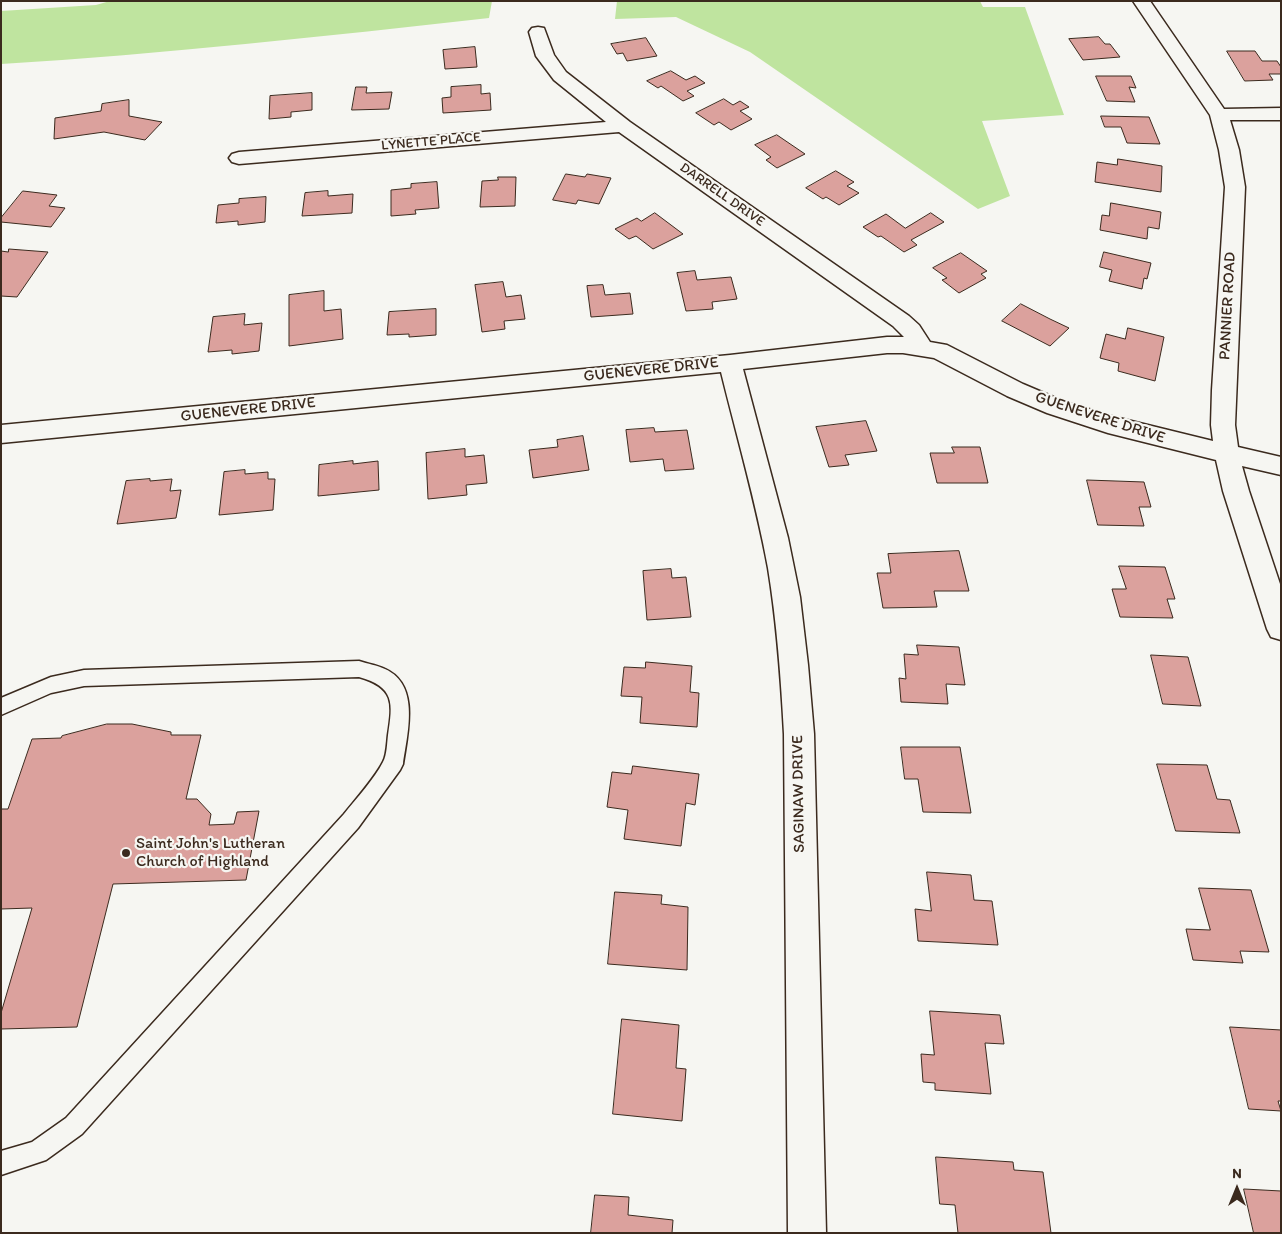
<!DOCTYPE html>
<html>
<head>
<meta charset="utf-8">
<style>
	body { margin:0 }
	#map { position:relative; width:1282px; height:1234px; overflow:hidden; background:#f6f6f2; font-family:Itim,sans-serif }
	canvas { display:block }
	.frame { position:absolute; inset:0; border:2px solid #3b2a1e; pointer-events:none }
	.north { position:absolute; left:1212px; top:1164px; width:50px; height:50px; -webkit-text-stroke:4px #f6f6f2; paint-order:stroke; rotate:0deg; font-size:14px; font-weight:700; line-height:20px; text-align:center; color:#3b2a1e }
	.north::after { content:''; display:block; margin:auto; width:18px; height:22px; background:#3b2a1e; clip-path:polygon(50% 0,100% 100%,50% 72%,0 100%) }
</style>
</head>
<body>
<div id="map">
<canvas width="1282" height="1234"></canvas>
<div class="frame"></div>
<div class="north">N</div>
</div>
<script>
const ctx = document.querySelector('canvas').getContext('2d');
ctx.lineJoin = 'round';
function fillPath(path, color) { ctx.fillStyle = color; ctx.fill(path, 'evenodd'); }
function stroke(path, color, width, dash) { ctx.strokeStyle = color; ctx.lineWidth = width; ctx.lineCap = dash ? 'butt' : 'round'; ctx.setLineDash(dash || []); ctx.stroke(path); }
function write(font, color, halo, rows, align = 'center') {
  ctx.font = font + ' Itim,sans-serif'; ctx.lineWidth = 4.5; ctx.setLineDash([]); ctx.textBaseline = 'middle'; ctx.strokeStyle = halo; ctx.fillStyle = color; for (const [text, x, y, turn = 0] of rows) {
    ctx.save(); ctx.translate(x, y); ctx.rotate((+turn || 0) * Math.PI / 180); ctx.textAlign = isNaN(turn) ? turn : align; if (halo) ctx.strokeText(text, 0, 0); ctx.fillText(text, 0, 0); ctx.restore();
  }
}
const green = new Path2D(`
	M110,1H492L489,18C327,36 164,54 1,64V11L96,5Z
	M617,1H980L983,7H1025L1064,115L982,121L1010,196L978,209L750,52L676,17L615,19Z`);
const building = new Path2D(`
	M1099,37L1105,44H1110L1120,57L1083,60L1069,39Z
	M646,38L657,56L627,61L623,53L617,54L611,44Z
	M475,47L477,67L445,69L443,50Z
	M1227,51H1255L1262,61H1277L1281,67V74H1269L1273,80L1245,81Z
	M671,71L686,80L695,76L705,83L687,91L694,96L683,101L661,86L658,88L647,81Z
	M1096,76H1131L1136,88L1129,87L1135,102L1107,101Z
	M481,85V94L490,93L491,110L443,113L442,98L451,97V87Z
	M356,87H367L366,93L392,92L389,109L352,110Z
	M312,93V110L291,112V117L269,119L270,96Z
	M724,99L733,105L740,101L749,107L740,111L752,119L731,130L719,122L714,125L696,113Z
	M129,100V116L162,122L145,140L104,132L54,139L55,118L101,111L102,104Z
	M1101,116L1149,117L1160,144L1127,143L1121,127H1105Z
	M777,135L805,154L777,168L766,160L771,157L755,145Z
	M1118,159L1162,166L1161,192L1095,182L1097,162L1117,165Z
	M836,171L854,182L847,186L859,193L839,205L826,197L823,199L806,188Z
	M566,174L585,177L587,174L611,178L599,204L578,200L576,204L553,200Z
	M498,177H516L515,206L480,207L482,181L498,180Z
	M437,182L439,208L415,210L416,214L391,216V190L411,188V184Z
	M23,191L57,195L49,206L65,208L51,227L1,222V218Z
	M328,191V196L353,194L352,213L302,216L305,193Z
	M266,197L265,222L238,225V221L216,223L218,205L239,203V199Z
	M1111,203L1161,212L1159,229L1148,227L1147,239L1100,230L1102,215L1109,216Z
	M655,213L683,234L653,249L636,236L629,239L615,229L637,218L641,221Z
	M931,213L944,222L911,240L917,245L904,252L881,236L878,237L863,227L886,214L905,228Z
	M9,249L48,252L17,297L1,296V251L8,252Z
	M1104,252L1151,263L1147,279L1144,278L1142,289L1109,281L1112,270L1100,267Z
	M961,253L987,271L981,274L986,278L959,293L942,280L947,278L933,268Z
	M695,271L697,280L731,277L737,299L712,302L713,309L686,311L677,273Z
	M503,282L506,297L521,295L525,319L504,321L505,329L482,332L475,285Z
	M603,285L605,295L630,293L633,314L591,317L587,286Z
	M324,291V311L341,309L343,339L289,346V295Z
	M1021,304L1050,319L1069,328L1050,346L1002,321Z
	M436,309V335L409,337V334L387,335L389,312Z
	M245,314L244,325L262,323L259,351L232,354V350L208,352L213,317Z
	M1128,328L1164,337L1155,381L1118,371L1119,363L1100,358L1106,334L1125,339Z
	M866,421L877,451L845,455L849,465L829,467L816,427Z
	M654,428L655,432L687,430L694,469L665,471L663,459L630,462L626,430Z
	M583,436L589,470L533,478L529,450L558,447L557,440Z
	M952,447H980L988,483H937L930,453H954Z
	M465,449V457L484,455L487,483L466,485L467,495L428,499L426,453Z
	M353,461V464L378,461L379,490L318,496L319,465Z
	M245,470V474L268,472V479H275L273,510L219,515L224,472Z
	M150,479V481L172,479L170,491L181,490L176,518L117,524L126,481Z
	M1087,480L1144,482L1151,507H1139L1144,526L1098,525Z
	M959,551L969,591H934L937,607L883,608L877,573H891L888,554Z
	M1119,566L1165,567L1175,599H1167L1173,618L1120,617L1112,589H1126Z
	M671,569L672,578L686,577L691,617L647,620L643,571Z
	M917,645L959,647L965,685L946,684L948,704L901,702L899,678L906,679L904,654L918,655Z
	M1151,655L1188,657L1201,706L1163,704Z
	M646,662L692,666L690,692L699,693L697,727L640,723L642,697L621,696L624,667L645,668Z
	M107,724H132L171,732V735H201L186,799H197L211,814L209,825L234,824L237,812L259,811L246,880L113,884L77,1027L1,1029V1013L32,908L1,909V809H8L32,739L61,738L62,736Z
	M901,747H960L971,813L923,812L918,779H905Z
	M1157,764L1207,765L1217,799L1230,800L1240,833L1176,831Z
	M633,766L699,774L695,805L686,803L681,846L624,839L628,810L607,807L612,772L631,774Z
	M927,872L971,875L974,900L992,901L998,945L918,941L915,909L931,911Z
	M1199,888L1251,890L1269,952L1240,951L1243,963L1193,960L1186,929L1210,930Z
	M615,892L662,895L661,904L688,907L687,970L608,964Z
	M930,1011L1000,1015L1004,1044L985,1043L991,1094L935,1090V1083L923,1082L921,1054L934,1055Z
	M622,1019L679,1025L676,1068L686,1069L682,1121L613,1114Z
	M1230,1027L1281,1030V1101H1278L1281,1111L1249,1109Z
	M936,1157L1013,1162L1014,1170L1043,1172L1051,1233H958L955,1205L940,1204Z
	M1244,1189L1281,1191V1233H1254Z
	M595,1195L629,1197L628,1215L673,1220L672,1233H591Z`);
const service = new Path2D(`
	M359,661C368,664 377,665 385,669C421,685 407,735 403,764L400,770L358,828L82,1134L46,1160L1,1175V1151L32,1142L66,1118L344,814C356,799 375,778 383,762C387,755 387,743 388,735C393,703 395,687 359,677L84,686L51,693L1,715V698L51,677L84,670Z`);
const minor = new Path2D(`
	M1133,1H1150L1224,109L1281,108V120H1230L1239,150L1245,187L1235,425L1238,447L1281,457V475L1242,466L1249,491L1281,587V640L1271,637L1267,629L1223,491L1216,460L1108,433L1047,413L1007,396L934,358L903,353H887L743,369L788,538L800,597L808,665L814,734L826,1233H788L784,734C781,678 777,623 768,568C756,502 737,437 721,372L1,443V425L730,355L887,337H904L893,326L619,132L239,164L232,162L229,158L232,154L239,152L606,122L554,80L536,56L529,32L532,28L538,27L544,28L554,55L566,72L630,122L909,316L919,325L930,342L947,345L1023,384L1063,401L1111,416L1213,441L1211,425L1212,390L1225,187L1219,150L1210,115Z`);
const markers = [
	[126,853,5,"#3b2a1e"]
];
const farStreetnames = [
	["LYNETTE PLACE",431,142,-5],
	["DARRELL DRIVE",722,195,35]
];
const streetNames = [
	["PANNIER ROAD",1228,306,-87],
	["GUENEVERE DRIVE",651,370,-6],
	["GUENEVERE DRIVE",248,410,-6],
	["GUENEVERE DRIVE",1100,418,18],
	["SAGINAW DRIVE",799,794,-91]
];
const poiNames = [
	["Saint John's Lutheran",136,844],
	["Church of Highland",136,862]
];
fillPath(green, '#bfe49f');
fillPath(building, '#dba19d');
stroke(building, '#3b2a1e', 1);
stroke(service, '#3b2a1e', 3);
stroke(minor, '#3b2a1e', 3);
fillPath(service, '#f6f6f2');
fillPath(minor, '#f6f6f2');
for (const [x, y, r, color] of markers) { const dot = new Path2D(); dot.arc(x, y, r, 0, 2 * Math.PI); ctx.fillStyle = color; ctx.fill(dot); stroke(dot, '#f6f6f2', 2); }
write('14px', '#3b2a1e', '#f6f6f2', farStreetnames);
write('16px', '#3b2a1e', '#f6f6f2', streetNames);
write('16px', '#3b2a1e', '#f6f6f2', poiNames, 'left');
</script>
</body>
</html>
